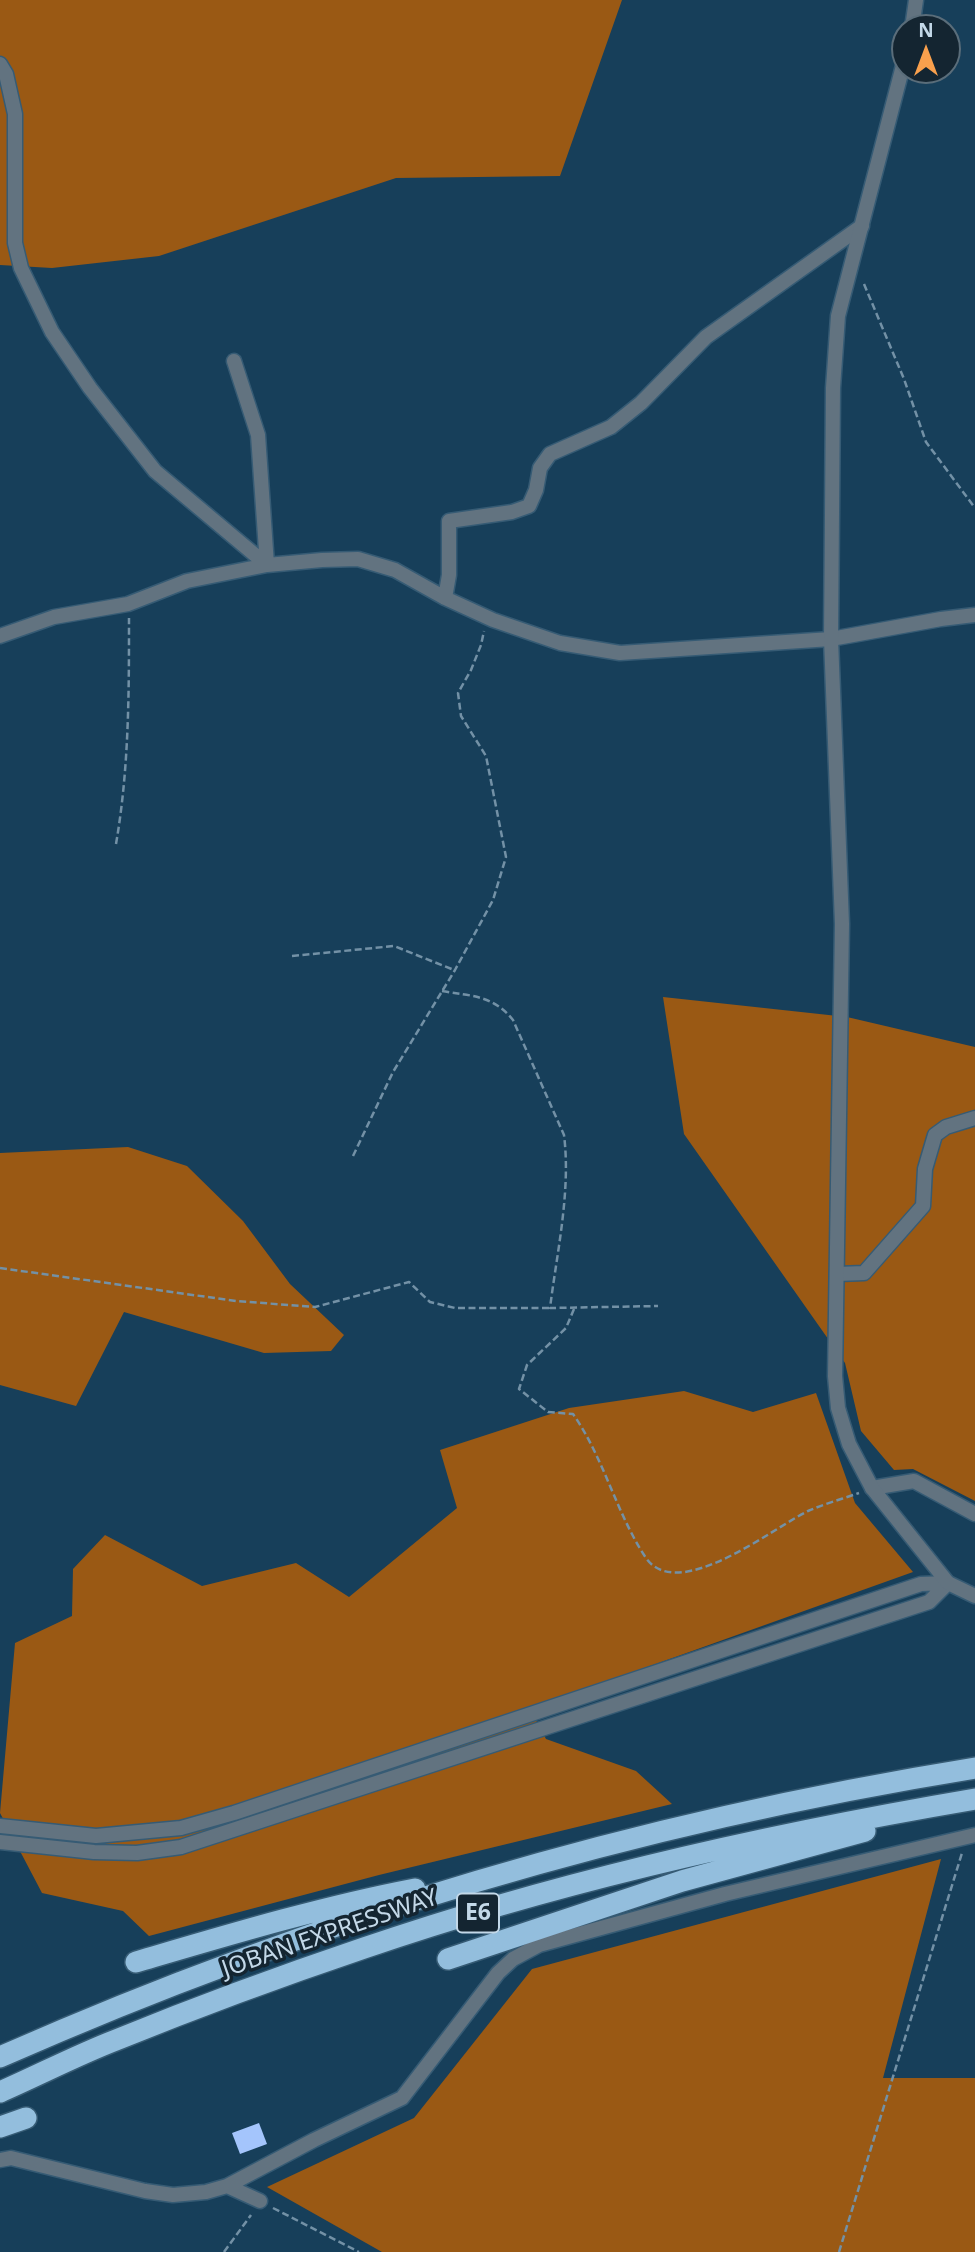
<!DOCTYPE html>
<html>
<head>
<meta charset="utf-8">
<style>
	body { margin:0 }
	#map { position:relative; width:975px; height:2252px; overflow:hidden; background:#173f5a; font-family:"Noto Sans",sans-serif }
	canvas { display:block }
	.north { position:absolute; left:891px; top:14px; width:70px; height:70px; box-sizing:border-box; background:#142531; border:2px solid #5a6d7a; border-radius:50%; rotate:0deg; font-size:19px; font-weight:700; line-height:28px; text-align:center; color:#c3d8e8 }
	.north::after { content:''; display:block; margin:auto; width:24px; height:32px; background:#f9a04d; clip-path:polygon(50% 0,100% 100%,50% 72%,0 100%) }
</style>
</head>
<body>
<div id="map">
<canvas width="975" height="2252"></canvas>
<div class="north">N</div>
</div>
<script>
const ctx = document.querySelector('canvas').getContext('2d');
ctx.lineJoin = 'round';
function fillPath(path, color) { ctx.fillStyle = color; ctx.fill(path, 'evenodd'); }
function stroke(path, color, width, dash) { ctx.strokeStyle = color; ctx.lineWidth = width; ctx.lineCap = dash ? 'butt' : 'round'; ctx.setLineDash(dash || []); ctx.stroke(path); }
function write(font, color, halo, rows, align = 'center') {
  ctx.font = font + ' "Noto Sans",sans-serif'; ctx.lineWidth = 7; ctx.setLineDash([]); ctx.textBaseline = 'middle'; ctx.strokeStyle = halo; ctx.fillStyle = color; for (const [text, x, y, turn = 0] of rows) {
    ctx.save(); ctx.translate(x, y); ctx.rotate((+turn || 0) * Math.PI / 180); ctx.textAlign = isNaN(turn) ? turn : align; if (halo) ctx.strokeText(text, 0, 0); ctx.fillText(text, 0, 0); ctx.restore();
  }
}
const forest = new Path2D(`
	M0,0H622L560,176L396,178L159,256L52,268L0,265Z
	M663,997L847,1017L975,1047V1501L913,1469L894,1470L861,1431L845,1363L684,1134Z
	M128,1147L187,1166L243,1221L290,1284L344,1335L331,1351L264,1353L124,1312L76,1406L0,1385V1153Z
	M684,1391L753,1412L816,1393L855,1503L913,1572L530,1709L546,1739L636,1771L672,1804L379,1875L149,1936L123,1911L42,1893L0,1813L15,1643L72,1616L73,1569L105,1535L202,1586L296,1563L349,1597L457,1508L440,1450L569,1408Z
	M941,1859L883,2078H975V2252H382L267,2187L414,2118L532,1969Z`);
const building = new Path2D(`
	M259,2123L267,2144L240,2154L232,2133Z`);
const path = new Path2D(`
	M864,284L904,379L926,442L975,508
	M116,844C129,769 129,694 129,618
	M292,956L394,946L454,970
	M442,991C471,996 493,995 513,1020L564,1135C571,1191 557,1252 550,1308L658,1306
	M353,1156L393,1072L455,970L493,900L506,857L486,756L461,716L458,693L471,670L481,645L484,631
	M0,1268L236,1301L315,1307L409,1282L430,1302L455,1308H550
	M574,1309L566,1328L527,1365L519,1389L548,1412L573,1414C604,1458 616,1513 646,1558C678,1604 773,1528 808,1511C824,1504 842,1499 859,1493
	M273,2208L359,2252
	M224,2252L251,2215
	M839,2252L962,1853`);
const minor = new Path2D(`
	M0,64L6,74L15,114V243L21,268L52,332L90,388L155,471L267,565
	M234,361L258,435L267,565
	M445,598L449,575V521L512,512L529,506L536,490L540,468L550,454L611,427L641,403L706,337L862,226
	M0,636L54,617L128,604L187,581L267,565L322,560L358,559L395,570L445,598L493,620L560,643L620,653L831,639L941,619L975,615
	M837,1274L864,1273L923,1206L925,1169L935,1135L946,1127L975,1118
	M872,1488L914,1481L975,1514
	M0,1826L96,1836L181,1828L234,1813L921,1584L948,1583
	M0,1842L94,1852L137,1853L181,1847L929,1602L948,1583
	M0,2160L11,2158L145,2191L173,2195L206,2192L227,2186L260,2201
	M227,2186L314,2140L402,2098L498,1973L513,1959L539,1945L725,1894L975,1835`);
const tertiary = new Path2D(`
	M912,28L916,0
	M905,58L838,316L833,388L831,639L842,924L835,1376L838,1408L849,1444L872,1488L948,1583L975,1596`);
const motorway = new Path2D(`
	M448,1959L682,1881L865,1831
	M136,1962C228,1935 321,1907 415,1889
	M0,2057C311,1919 640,1822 975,1768
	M0,2092C39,2075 77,2055 116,2040C197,2007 281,1976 364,1948C562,1880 769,1834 975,1799
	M0,2127L26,2118`);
const shields = [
	[478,1913,42]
];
const shieldNames = [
	["E6",478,1913]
];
const streetNames = [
	["JOBAN EXPRESSWAY",330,1934,-19]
];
fillPath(forest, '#9a5914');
fillPath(building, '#a4c5fc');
stroke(minor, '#365b74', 17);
stroke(tertiary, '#365b74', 17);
stroke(motorway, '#365b74', 24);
stroke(path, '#7391a6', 2.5, [7, 3.5]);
stroke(minor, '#627380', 14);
stroke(tertiary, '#627380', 14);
stroke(motorway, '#93bedd', 21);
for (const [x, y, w] of shields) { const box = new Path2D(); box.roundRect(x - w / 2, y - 19.5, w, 39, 5); ctx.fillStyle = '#142531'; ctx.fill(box); stroke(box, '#c3d8e8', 2); }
write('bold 23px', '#c3d8e8', null, shieldNames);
write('24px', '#c3d8e8', '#142531', streetNames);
</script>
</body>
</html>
